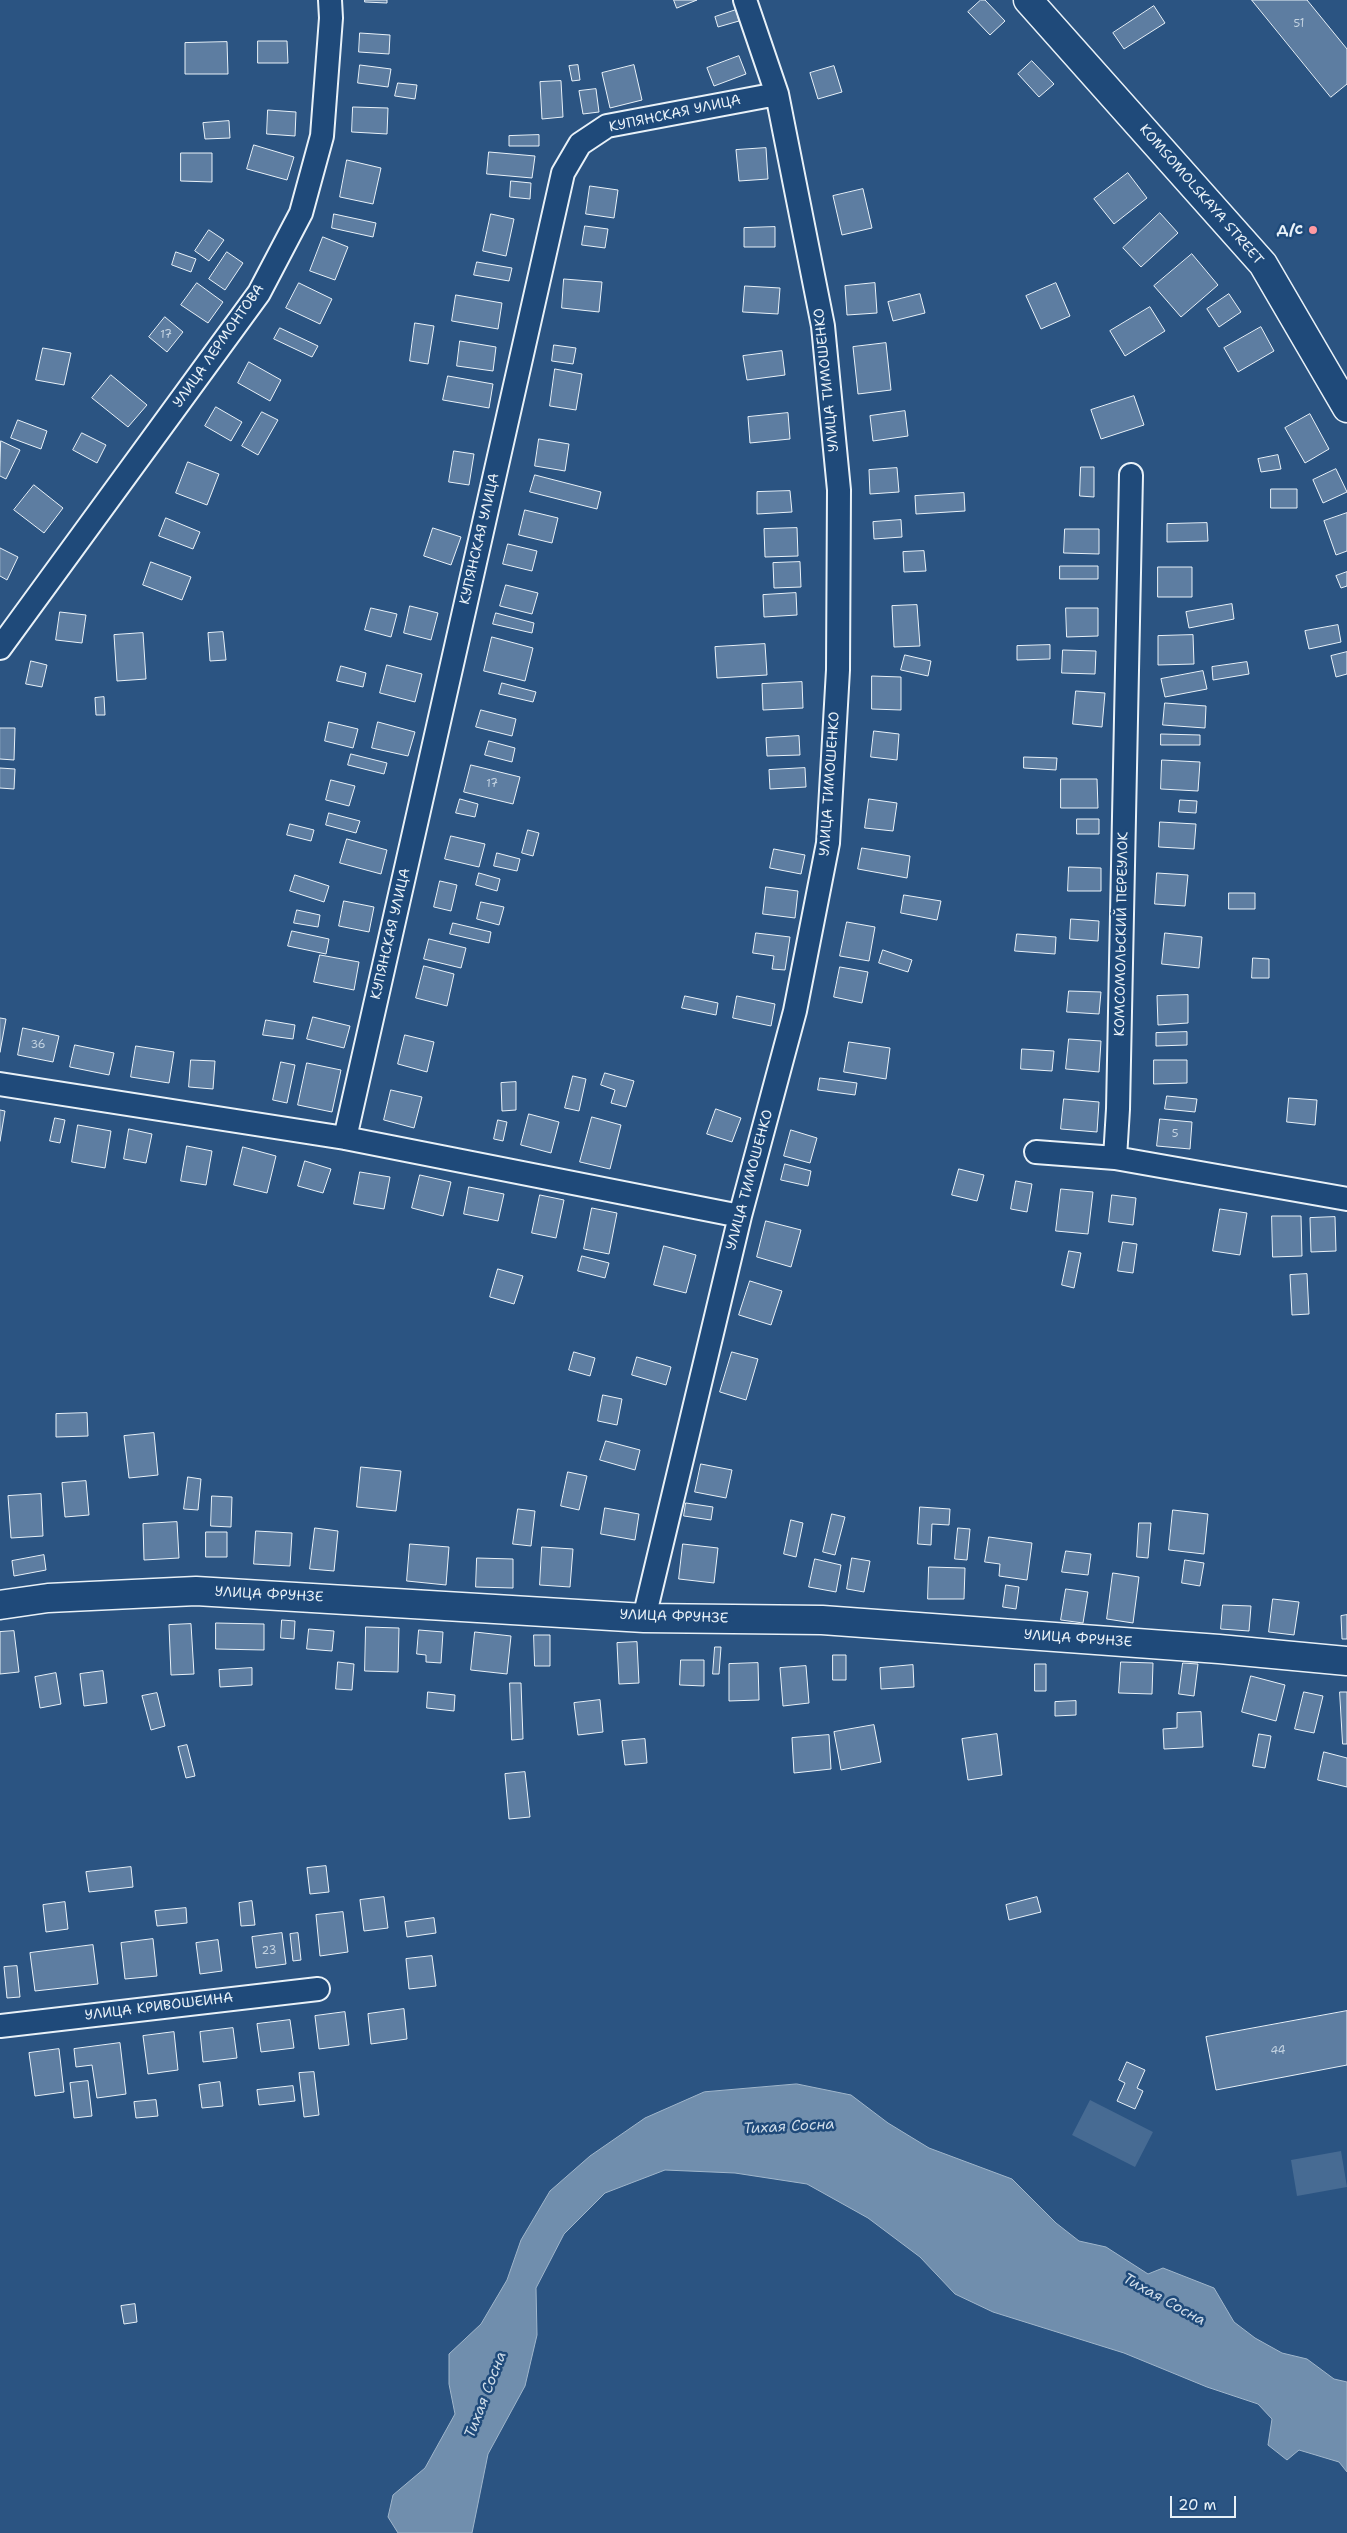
<!DOCTYPE html>
<html>
<head>
<meta charset="utf-8">
<style>
	body { margin:0 }
	#map { position:relative; width:1347px; height:2533px; overflow:hidden; background:#2b5482; font-family:"Shantell Sans",sans-serif }
	canvas { display:block }
	.scale { position:absolute; left:1170px; top:2496px; width:66px; height:22px; box-sizing:border-box; border:2px solid #e8f1f8; border-top:0; padding-left:6px; font-size:15px; line-height:18px; white-space:nowrap; color:#e8f1f8; -webkit-text-stroke:4px #1f4a7a; paint-order:stroke }
</style>
</head>
<body>
<div id="map">
<canvas width="1347" height="2533"></canvas>
<div class="scale">20 m</div>
</div>
<script>
const ctx = document.querySelector('canvas').getContext('2d');
ctx.lineJoin = 'round';
function fillPath(path, color) { ctx.fillStyle = color; ctx.fill(path, 'evenodd'); }
function stroke(path, color, width, dash) { ctx.strokeStyle = color; ctx.lineWidth = width; ctx.lineCap = dash ? 'butt' : 'round'; ctx.setLineDash(dash || []); ctx.stroke(path); }
function write(font, color, halo, rows, align = 'center') {
  ctx.font = font + ' "Shantell Sans",sans-serif'; ctx.lineWidth = 5; ctx.setLineDash([]); ctx.textBaseline = 'middle'; ctx.strokeStyle = halo; ctx.fillStyle = color; for (const [text, x, y, turn = 0] of rows) {
    ctx.save(); ctx.translate(x, y); ctx.rotate((+turn || 0) * Math.PI / 180); ctx.textAlign = isNaN(turn) ? turn : align; if (halo) ctx.strokeText(text, 0, 0); ctx.fillText(text, 0, 0); ctx.restore();
  }
}
const green = new Path2D(`
	M1090,2100L1153,2132L1135,2167L1072,2135Z
	M1341,2151L1347,2187L1297,2196L1291,2160Z`);
const water = new Path2D(`
	M797,2084L851,2095L888,2123L929,2148L1012,2179L1056,2223L1079,2241L1106,2247L1148,2274L1163,2268L1214,2288L1234,2322L1255,2338L1282,2353L1307,2359L1334,2379L1347,2382V2472L1339,2462L1299,2450L1287,2460L1268,2445L1272,2419L1258,2404L1207,2387L1124,2353L993,2312L955,2294L920,2257L868,2218L807,2184L735,2173L665,2170L605,2193L564,2234L536,2288L537,2335L525,2386L488,2454L472,2533H398L388,2517L393,2495L425,2468L455,2414L449,2384V2354L481,2324L507,2280L521,2240L550,2191L590,2156L645,2118L704,2092Z`);
const building = new Path2D(`
	M365,0H387V3L365,2Z
	M674,0H697L677,8Z
	M981,0H985L1005,21L990,35L968,12Z
	M1252,0H1307L1347,49V84L1331,97Z
	M1154,6L1165,23L1124,49L1113,33Z
	M736,10L739,21L718,27L715,17Z
	M360,33L390,35L389,54L359,52Z
	M258,41H287L288,63H258Z
	M227,42L228,74H185V43Z
	M739,56L746,74L714,86L707,68Z
	M1032,61L1054,84L1039,97L1018,74Z
	M360,65L391,69L388,87L358,83Z
	M578,65L580,80L572,81L569,66Z
	M634,65L642,100L610,108L602,73Z
	M834,66L842,92L818,99L810,73Z
	M561,81L563,117L542,119L540,82Z
	M398,83L417,85L415,99L395,96Z
	M596,89L599,112L583,114L579,91Z
	M353,107L388,108L387,134L352,132Z
	M268,110L296,112L295,136L267,134Z
	M229,121L230,138L205,139L203,123Z
	M539,135V146H509V136Z
	M254,145L294,157L287,180L247,169Z
	M766,148L768,179L739,181L736,150Z
	M489,152L535,156L532,178L487,174Z
	M181,153H212V182L181,181Z
	M347,160L381,168L373,204L340,197Z
	M1128,173L1147,198L1114,224L1094,199Z
	M511,181L531,183L530,199L510,197Z
	M590,186L618,190L614,218L586,214Z
	M863,189L872,228L842,235L833,196Z
	M1160,213L1178,233L1141,267L1123,248Z
	M334,214L376,223L373,237L332,228Z
	M491,214L514,219L506,256L483,251Z
	M585,226L608,229L605,248L582,245Z
	M775,227V247H744V228Z
	M209,230L224,240L209,261L195,251Z
	M323,237L348,247L335,280L310,271Z
	M176,252L196,259L191,272L172,265Z
	M227,252L243,263L225,290L209,279Z
	M1192,254L1218,285L1181,317L1154,286Z
	M477,262L512,268L509,281L474,275Z
	M564,279L602,282L599,312L562,308Z
	M197,283L223,302L208,323L181,305Z
	M299,283L332,299L320,324L286,308Z
	M875,283L877,313L847,315L845,286Z
	M1056,283L1070,316L1041,329L1026,296Z
	M745,286L780,288L778,314L743,312Z
	M920,294L925,313L893,321L888,302Z
	M1229,294L1241,312L1219,327L1207,309Z
	M456,295L502,303L498,329L452,321Z
	M1150,307L1165,331L1125,356L1110,331Z
	M165,317L183,332L167,352L149,337Z
	M415,323L434,326L428,364L410,361Z
	M1261,327L1274,351L1238,372L1224,348Z
	M280,328L318,346L312,357L274,339Z
	M460,341L496,347L493,371L457,366Z
	M886,343L891,390L858,394L853,347Z
	M554,345L576,348L573,364L552,361Z
	M43,348L71,353L64,385L36,380Z
	M782,351L785,375L747,380L743,356Z
	M249,362L281,380L270,401L238,383Z
	M555,369L582,374L576,410L550,406Z
	M111,375L147,405L128,427L92,398Z
	M448,376L493,384L489,408L443,400Z
	M1134,396L1144,425L1101,439L1091,410Z
	M216,407L242,422L231,441L205,426Z
	M905,411L908,436L873,441L870,416Z
	M262,412L278,420L258,455L242,446Z
	M788,413L790,439L750,443L748,417Z
	M1310,414L1329,449L1305,463L1285,428Z
	M18,420L47,431L41,449L11,438Z
	M82,433L106,445L97,463L73,450Z
	M539,439L569,444L565,471L535,466Z
	M1,441L20,450L6,479L0,476Z
	M454,451L474,454L469,485L449,482Z
	M1278,455L1281,469L1261,472L1258,459Z
	M188,462L219,474L207,505L176,493Z
	M1081,467H1094V497L1080,496Z
	M897,468L899,492L870,494L869,470Z
	M1336,469L1347,492L1323,503L1313,480Z
	M535,475L601,492L597,509L530,492Z
	M34,485L63,508L44,533L14,510Z
	M1271,489H1297V508H1271Z
	M790,491L792,512L757,514V492Z
	M964,493L965,511L916,514L915,496Z
	M525,510L558,518L552,543L519,535Z
	M1347,513V551L1336,555L1324,521Z
	M166,518L200,532L193,549L159,536Z
	M901,520L902,537L874,539L873,522Z
	M1207,523L1208,541L1167,542V524Z
	M433,528L461,537L451,565L424,556Z
	M797,528L798,556L765,557L764,529Z
	M1065,529H1099V554L1064,553Z
	M508,544L537,551L532,571L503,564Z
	M0,548L18,557L7,580L0,576Z
	M924,551L926,571L904,572L903,552Z
	M151,562L191,577L182,600L143,585Z
	M800,562L801,587L774,588L773,563Z
	M1060,566H1098V579H1060Z
	M1158,567H1192V597H1158Z
	M1347,572V586L1341,588L1336,576Z
	M506,585L538,593L532,614L500,606Z
	M796,593L797,615L764,617L763,595Z
	M1232,604L1234,619L1189,628L1186,612Z
	M917,605L920,646L894,647L892,606Z
	M410,606L438,613L431,640L404,633Z
	M371,608L397,614L391,637L365,630Z
	M1066,608H1098V636L1067,637Z
	M60,612L86,615L82,643L56,640Z
	M496,613L534,623L532,633L493,624Z
	M1338,625L1341,642L1309,649L1305,631Z
	M223,632L226,660L210,661L208,633Z
	M143,633L146,679L117,681L114,635Z
	M1193,635L1194,664L1158,665V636Z
	M492,637L533,648L525,681L484,671Z
	M765,644L767,675L717,678L715,647Z
	M1050,645V659L1017,660V646Z
	M1063,650L1096,651L1095,674L1062,673Z
	M1347,652V674L1336,677L1331,656Z
	M905,655L931,661L928,676L901,670Z
	M31,661L47,665L42,687L26,684Z
	M1247,662L1249,674L1213,680L1212,667Z
	M387,665L422,674L415,702L380,693Z
	M341,666L366,673L363,687L337,681Z
	M1203,671L1207,689L1165,697L1161,679Z
	M872,676L901,677V710L872,709Z
	M802,682L803,708L763,710L762,684Z
	M502,683L536,692L533,702L499,694Z
	M1076,691L1105,693L1102,727L1073,724Z
	M104,697L105,715H96L95,698Z
	M1165,703L1206,706L1205,728L1163,725Z
	M481,710L516,719L512,736L476,727Z
	M329,722L358,729L353,748L325,741Z
	M378,722L415,732L408,756L372,748Z
	M0,728H15L14,760L0,759Z
	M874,731L899,734L897,760L871,757Z
	M1161,734L1200,735V745H1161Z
	M799,736L800,755L767,756L766,738Z
	M489,741L515,748L512,762L485,755Z
	M351,754L387,763L384,774L348,765Z
	M1024,757L1057,758L1056,770L1024,768Z
	M1162,760L1200,762L1198,791L1161,789Z
	M471,765L520,777L513,804L464,792Z
	M0,768L15,769L14,789L0,788Z
	M805,768L806,787L770,789L769,770Z
	M1061,779H1097L1098,808H1061Z
	M331,780L355,786L349,806L326,800Z
	M460,799L478,804L475,817L456,813Z
	M869,799L897,803L893,831L865,828Z
	M1180,800L1197,801L1196,813L1179,812Z
	M329,813L360,821L356,833L326,825Z
	M1077,819H1099V834H1077Z
	M1160,822L1196,824L1194,849L1159,847Z
	M290,824L314,830L311,841L287,835Z
	M528,830L539,833L533,856L522,853Z
	M451,836L485,844L479,867L445,859Z
	M347,839L387,850L381,874L340,863Z
	M862,848L910,856L907,878L858,869Z
	M774,849L805,855L801,874L770,868Z
	M497,853L520,859L517,871L494,866Z
	M1069,867L1101,868V891H1068Z
	M479,873L500,879L497,891L476,885Z
	M1157,873L1188,875L1185,906L1155,904Z
	M295,875L329,886L324,902L290,891Z
	M440,881L457,885L451,911L434,907Z
	M766,887L798,891L795,918L763,914Z
	M1229,893H1255V909H1229Z
	M904,895L941,901L937,920L901,913Z
	M344,901L374,907L369,932L339,926Z
	M481,902L504,907L499,925L477,919Z
	M297,910L320,915L318,927L294,923Z
	M1071,919L1099,921L1098,941L1070,939Z
	M847,922L875,927L869,961L840,956Z
	M453,923L491,932L489,943L450,934Z
	M292,931L329,939L326,954L288,946Z
	M756,933L790,937L785,970L772,969L774,956L753,953Z
	M1165,933L1202,937L1199,968L1162,964Z
	M1017,934L1056,937L1055,954L1015,951Z
	M429,939L466,948L461,968L424,959Z
	M883,950L912,960L908,972L879,963Z
	M320,955L359,962L354,990L314,982Z
	M1253,958L1269,959V978H1252Z
	M424,966L454,974L447,1006L416,998Z
	M840,967L868,972L862,1003L834,997Z
	M1069,991L1101,992L1099,1014L1067,1012Z
	M1188,995V1023L1158,1025L1157,996Z
	M685,996L718,1003L716,1015L682,1008Z
	M737,996L775,1004L771,1026L733,1018Z
	M313,1017L350,1026L344,1048L307,1039Z
	M0,1018L6,1019L0,1052Z
	M266,1020L295,1025L293,1039L263,1035Z
	M23,1028L59,1036L53,1062L18,1055Z
	M1187,1032V1045L1156,1046V1033Z
	M405,1035L434,1042L427,1072L398,1064Z
	M1069,1039L1101,1041L1099,1072L1066,1069Z
	M849,1042L890,1048L886,1079L844,1072Z
	M75,1045L114,1053L109,1075L70,1067Z
	M136,1046L174,1052L169,1083L131,1077Z
	M1022,1049L1054,1051L1052,1071L1021,1069Z
	M191,1060L215,1061L213,1089L189,1087Z
	M1154,1060H1187V1083L1154,1084Z
	M281,1062L295,1065L287,1103L273,1100Z
	M307,1063L341,1070L332,1112L298,1105Z
	M605,1073L634,1081L626,1107L611,1103L615,1090L601,1085Z
	M573,1076L586,1079L579,1111L565,1108Z
	M820,1078L857,1083L855,1095L818,1090Z
	M516,1082V1110L502,1111L501,1083Z
	M391,1090L422,1097L414,1128L384,1120Z
	M1167,1096L1197,1099L1195,1112L1165,1109Z
	M1289,1098L1317,1100L1315,1125L1287,1122Z
	M1064,1099L1099,1102L1097,1132L1061,1129Z
	M716,1109L741,1118L732,1142L707,1134Z
	M0,1110L5,1111L0,1141Z
	M529,1114L559,1122L551,1153L521,1145Z
	M592,1117L621,1125L610,1169L580,1162Z
	M55,1118L65,1120L60,1143L50,1141Z
	M1160,1119L1192,1122L1190,1149L1157,1146Z
	M498,1120L507,1122L503,1141L494,1139Z
	M78,1125L111,1131L105,1168L72,1162Z
	M129,1129L152,1134L146,1163L124,1159Z
	M791,1130L817,1138L810,1163L784,1156Z
	M187,1146L212,1151L206,1185L181,1181Z
	M243,1147L276,1156L267,1193L234,1185Z
	M305,1161L331,1169L323,1193L298,1186Z
	M785,1164L811,1171L808,1186L781,1180Z
	M959,1169L984,1175L977,1201L952,1195Z
	M360,1172L390,1177L384,1209L354,1204Z
	M420,1175L451,1182L443,1216L412,1208Z
	M1016,1181L1032,1184L1027,1212L1011,1209Z
	M469,1187L504,1194L498,1221L464,1214Z
	M1061,1189L1093,1192L1088,1234L1056,1231Z
	M540,1195L564,1200L556,1238L532,1233Z
	M1112,1195L1136,1198L1133,1225L1109,1222Z
	M592,1208L617,1213L609,1254L584,1249Z
	M1220,1209L1247,1213L1240,1255L1213,1251Z
	M1272,1216H1301L1302,1256L1273,1257Z
	M1335,1217L1336,1251L1311,1252L1310,1218Z
	M766,1221L801,1230L791,1267L757,1257Z
	M1123,1242L1137,1244L1133,1273L1118,1271Z
	M664,1246L696,1255L686,1293L654,1285Z
	M1069,1251L1081,1253L1074,1288L1062,1285Z
	M582,1256L609,1263L605,1278L578,1271Z
	M498,1269L523,1276L514,1304L490,1297Z
	M1307,1274L1309,1314L1292,1315L1290,1275Z
	M750,1281L782,1291L771,1325L739,1315Z
	M574,1352L595,1358L590,1376L569,1370Z
	M732,1352L758,1359L746,1400L720,1392Z
	M637,1357L671,1367L666,1385L632,1375Z
	M603,1395L622,1399L617,1425L598,1421Z
	M87,1413L88,1436L56,1437V1414Z
	M154,1433L158,1475L129,1478L124,1436Z
	M606,1441L640,1450L635,1470L600,1460Z
	M701,1464L732,1470L726,1498L695,1492Z
	M361,1467L401,1471L396,1511L357,1507Z
	M568,1472L587,1476L579,1510L561,1506Z
	M188,1477L201,1479L198,1510L184,1509Z
	M86,1481L89,1515L65,1517L62,1483Z
	M41,1494L43,1536L11,1538L8,1496Z
	M212,1496L232,1497L231,1527L211,1526Z
	M686,1503L713,1507L711,1520L684,1516Z
	M920,1507L950,1509L949,1525L932,1524L931,1545L918,1544Z
	M605,1508L639,1514L635,1540L601,1534Z
	M518,1509L535,1511L531,1546L513,1544Z
	M1173,1510L1208,1514L1204,1554L1169,1550Z
	M832,1514L845,1517L835,1555L823,1552Z
	M791,1520L803,1523L796,1557L784,1554Z
	M177,1522L179,1558L144,1560L143,1524Z
	M1139,1523H1151L1148,1558L1137,1557Z
	M315,1528L338,1531L334,1571L310,1569Z
	M958,1528L970,1529L967,1560L955,1559Z
	M256,1531L292,1533L290,1566L254,1564Z
	M206,1532H227V1557H206Z
	M989,1537L1032,1543L1027,1580L999,1576L1000,1564L985,1562Z
	M410,1544L449,1547L446,1585L407,1581Z
	M683,1544L718,1548L714,1583L679,1579Z
	M542,1547L573,1549L570,1587L540,1585Z
	M1066,1551L1091,1554L1088,1575L1062,1572Z
	M44,1555L46,1570L14,1576L12,1561Z
	M477,1558L513,1559V1588L476,1587Z
	M852,1558L870,1561L864,1592L847,1589Z
	M815,1559L841,1565L836,1592L809,1587Z
	M1185,1560L1204,1563L1200,1586L1182,1583Z
	M929,1567L965,1568L964,1599H928Z
	M1113,1573L1139,1577L1133,1623L1107,1619Z
	M1006,1585L1019,1587L1016,1609L1003,1607Z
	M1066,1589L1088,1592L1083,1623L1061,1620Z
	M1273,1599L1299,1602L1294,1635L1269,1632Z
	M1223,1605L1251,1606L1249,1631L1221,1629Z
	M1347,1615V1639H1342L1341,1616Z
	M282,1620L295,1621L294,1639L281,1638Z
	M216,1623L264,1624V1650L216,1649Z
	M191,1624L194,1674L171,1675L169,1625Z
	M366,1627L399,1628L398,1672L365,1671Z
	M309,1629L334,1631L332,1651L307,1649Z
	M419,1630L443,1632L441,1663L426,1662V1655L417,1654Z
	M14,1631L19,1672L0,1674V1632Z
	M475,1632L511,1636L507,1674L471,1670Z
	M534,1635H550V1666H535Z
	M637,1642L639,1683L619,1684L617,1643Z
	M715,1647H721L719,1674H713Z
	M833,1655H846V1680H833Z
	M681,1660H704V1686L680,1685Z
	M338,1662L354,1664L352,1690L336,1689Z
	M1121,1662L1153,1663L1152,1694L1119,1693Z
	M758,1663L759,1700L729,1701V1664Z
	M1183,1663L1198,1664L1194,1696L1179,1694Z
	M1035,1664H1046V1691H1035Z
	M913,1665L914,1687L881,1689L880,1668Z
	M806,1666L809,1703L783,1706L780,1668Z
	M252,1668V1685L220,1687L219,1670Z
	M103,1671L107,1703L84,1706L80,1674Z
	M56,1673L61,1704L40,1708L35,1677Z
	M1251,1676L1285,1685L1276,1721L1242,1712Z
	M510,1683H521L523,1739L512,1740Z
	M428,1692L455,1695L454,1711L427,1708Z
	M1304,1692L1323,1696L1314,1733L1295,1729Z
	M1340,1692H1347V1744H1343Z
	M157,1693L165,1726L151,1730L142,1696Z
	M600,1700L603,1732L578,1735L574,1703Z
	M1076,1701V1715L1055,1716V1702Z
	M1201,1712L1203,1747L1164,1749L1163,1729L1177,1728V1713Z
	M874,1725L881,1762L841,1770L834,1732Z
	M997,1734L1002,1775L968,1780L962,1739Z
	M1259,1734L1271,1736L1265,1768L1253,1766Z
	M829,1735L831,1769L794,1773L792,1738Z
	M645,1739L647,1763L625,1765L622,1741Z
	M187,1745L195,1776L186,1778L178,1747Z
	M1324,1752L1347,1758V1787L1318,1780Z
	M525,1772L530,1817L509,1819L505,1774Z
	M326,1866L329,1892L310,1894L307,1868Z
	M131,1867L133,1887L89,1892L86,1872Z
	M384,1897L388,1928L364,1931L360,1900Z
	M1037,1897L1041,1912L1009,1920L1006,1905Z
	M252,1901L255,1925L241,1926L239,1903Z
	M65,1902L68,1929L46,1932L43,1905Z
	M186,1908L187,1923L157,1926L155,1911Z
	M343,1912L348,1952L320,1956L316,1915Z
	M434,1918L436,1933L407,1937L405,1922Z
	M282,1933L286,1964L256,1968L252,1937Z
	M298,1933L301,1960L293,1961L290,1934Z
	M153,1939L157,1976L125,1979L121,1943Z
	M218,1940L222,1971L200,1974L196,1943Z
	M93,1945L98,1984L35,1991L30,1953Z
	M432,1956L436,1986L409,1989L406,1959Z
	M17,1966L20,1997L7,1998L4,1967Z
	M404,2009L407,2039L371,2044L368,2014Z
	M1347,2011V2065L1216,2090L1206,2037Z
	M345,2012L349,2045L319,2049L315,2016Z
	M290,2020L294,2048L261,2052L257,2024Z
	M233,2028L237,2058L203,2062L200,2032Z
	M174,2032L178,2070L148,2074L143,2036Z
	M120,2043L126,2094L97,2098L92,2065L76,2067L74,2049Z
	M59,2049L64,2092L35,2096L29,2053Z
	M1127,2062L1145,2070L1137,2088L1143,2091L1135,2109L1117,2101L1125,2083L1119,2080Z
	M314,2072L319,2115L304,2117L299,2073Z
	M88,2081L92,2116L74,2118L70,2083Z
	M220,2082L223,2106L202,2108L199,2085Z
	M293,2086L295,2101L259,2105L257,2090Z
	M156,2100L158,2116L136,2118L134,2102Z
	M135,2304L137,2322L124,2324L121,2306Z`);
const street = new Path2D(`
	M1131,475L1118,1109L1115,1158L1347,1199
	M0,648L259,293L301,213L322,136L331,18L330,0
	M0,1084L345,1138L740,1216
	M345,1138L563,173L580,144L607,126L777,94
	M1036,1152L1115,1158
	M644,1618L740,1216L795,1011L828,843L838,670L839,490L823,326L777,94L745,0
	M0,2026L318,1989`);
const secondary = new Path2D(`
	M1028,0L1263,264L1347,408
	M0,1605L48,1598L196,1591L644,1618L822,1620L1219,1649L1347,1661`);
const markers = [
	[1313,230,5,"#ff9aa2"]
];
const numberNames = [
	["51",1299,24],
	["17",166,335],
	["17",492,784],
	["36",38,1045],
	["5",1175,1134],
	["23",269,1951],
	["44",1278,2051]
];
const streetNames = [
	["КУПЯНСКАЯ УЛИЦА",675,114,-12],
	["KOMSOMOLSKAYA STREET",1201,195,49],
	["УЛИЦА ЛЕРМОНТОВА",219,346,-55],
	["УЛИЦА ТИМОШЕНКО",827,380,-96],
	["КУПЯНСКАЯ УЛИЦА",480,539,-77],
	["УЛИЦА ТИМОШЕНКО",830,784,-86],
	["КУПЯНСКАЯ УЛИЦА",391,934,-77],
	["КОМСОМОЛЬСКИЙ ПЕРЕУЛОК",1122,934,-89],
	["УЛИЦА ТИМОШЕНКО",750,1180,-75],
	["УЛИЦА ФРУНЗЕ",269,1595,3],
	["УЛИЦА ФРУНЗЕ",674,1617,2],
	["УЛИЦА ФРУНЗЕ",1078,1639,4],
	["УЛИЦА КРИВОШЕИНА",159,2007,-7]
];
const poiNames = [
	["Д/С",1303,230]
];
const waterNames = [
	["Тихая Сосна",789,2127,-3],
	["Тихая Сосна",1164,2300,29],
	["Тихая Сосна",486,2395,-69]
];
fillPath(green, '#476b93');
fillPath(water, '#708ead');
stroke(water, '#a0b6cb', 1);
fillPath(building, '#5d7da1');
stroke(building, '#e8f1f8', 1);
stroke(street, '#e8f1f8', 26);
stroke(secondary, '#e8f1f8', 31);
stroke(street, '#1f4a7a', 22);
stroke(secondary, '#1f4a7a', 28);
for (const [x, y, r, color] of markers) { const dot = new Path2D(); dot.arc(x, y, r, 0, 2 * Math.PI); ctx.fillStyle = color; ctx.fill(dot); stroke(dot, '#1f4a7a', 2); }
write('11px', '#c5d4e2', null, numberNames);
write('14px', '#e8f1f8', '#1f4a7a', streetNames);
write('bold 14px', '#e8f1f8', '#1f4a7a', poiNames, 'right');
write('italic 15px', '#d0dde9', '#1f4a7a', waterNames);
</script>
</body>
</html>
